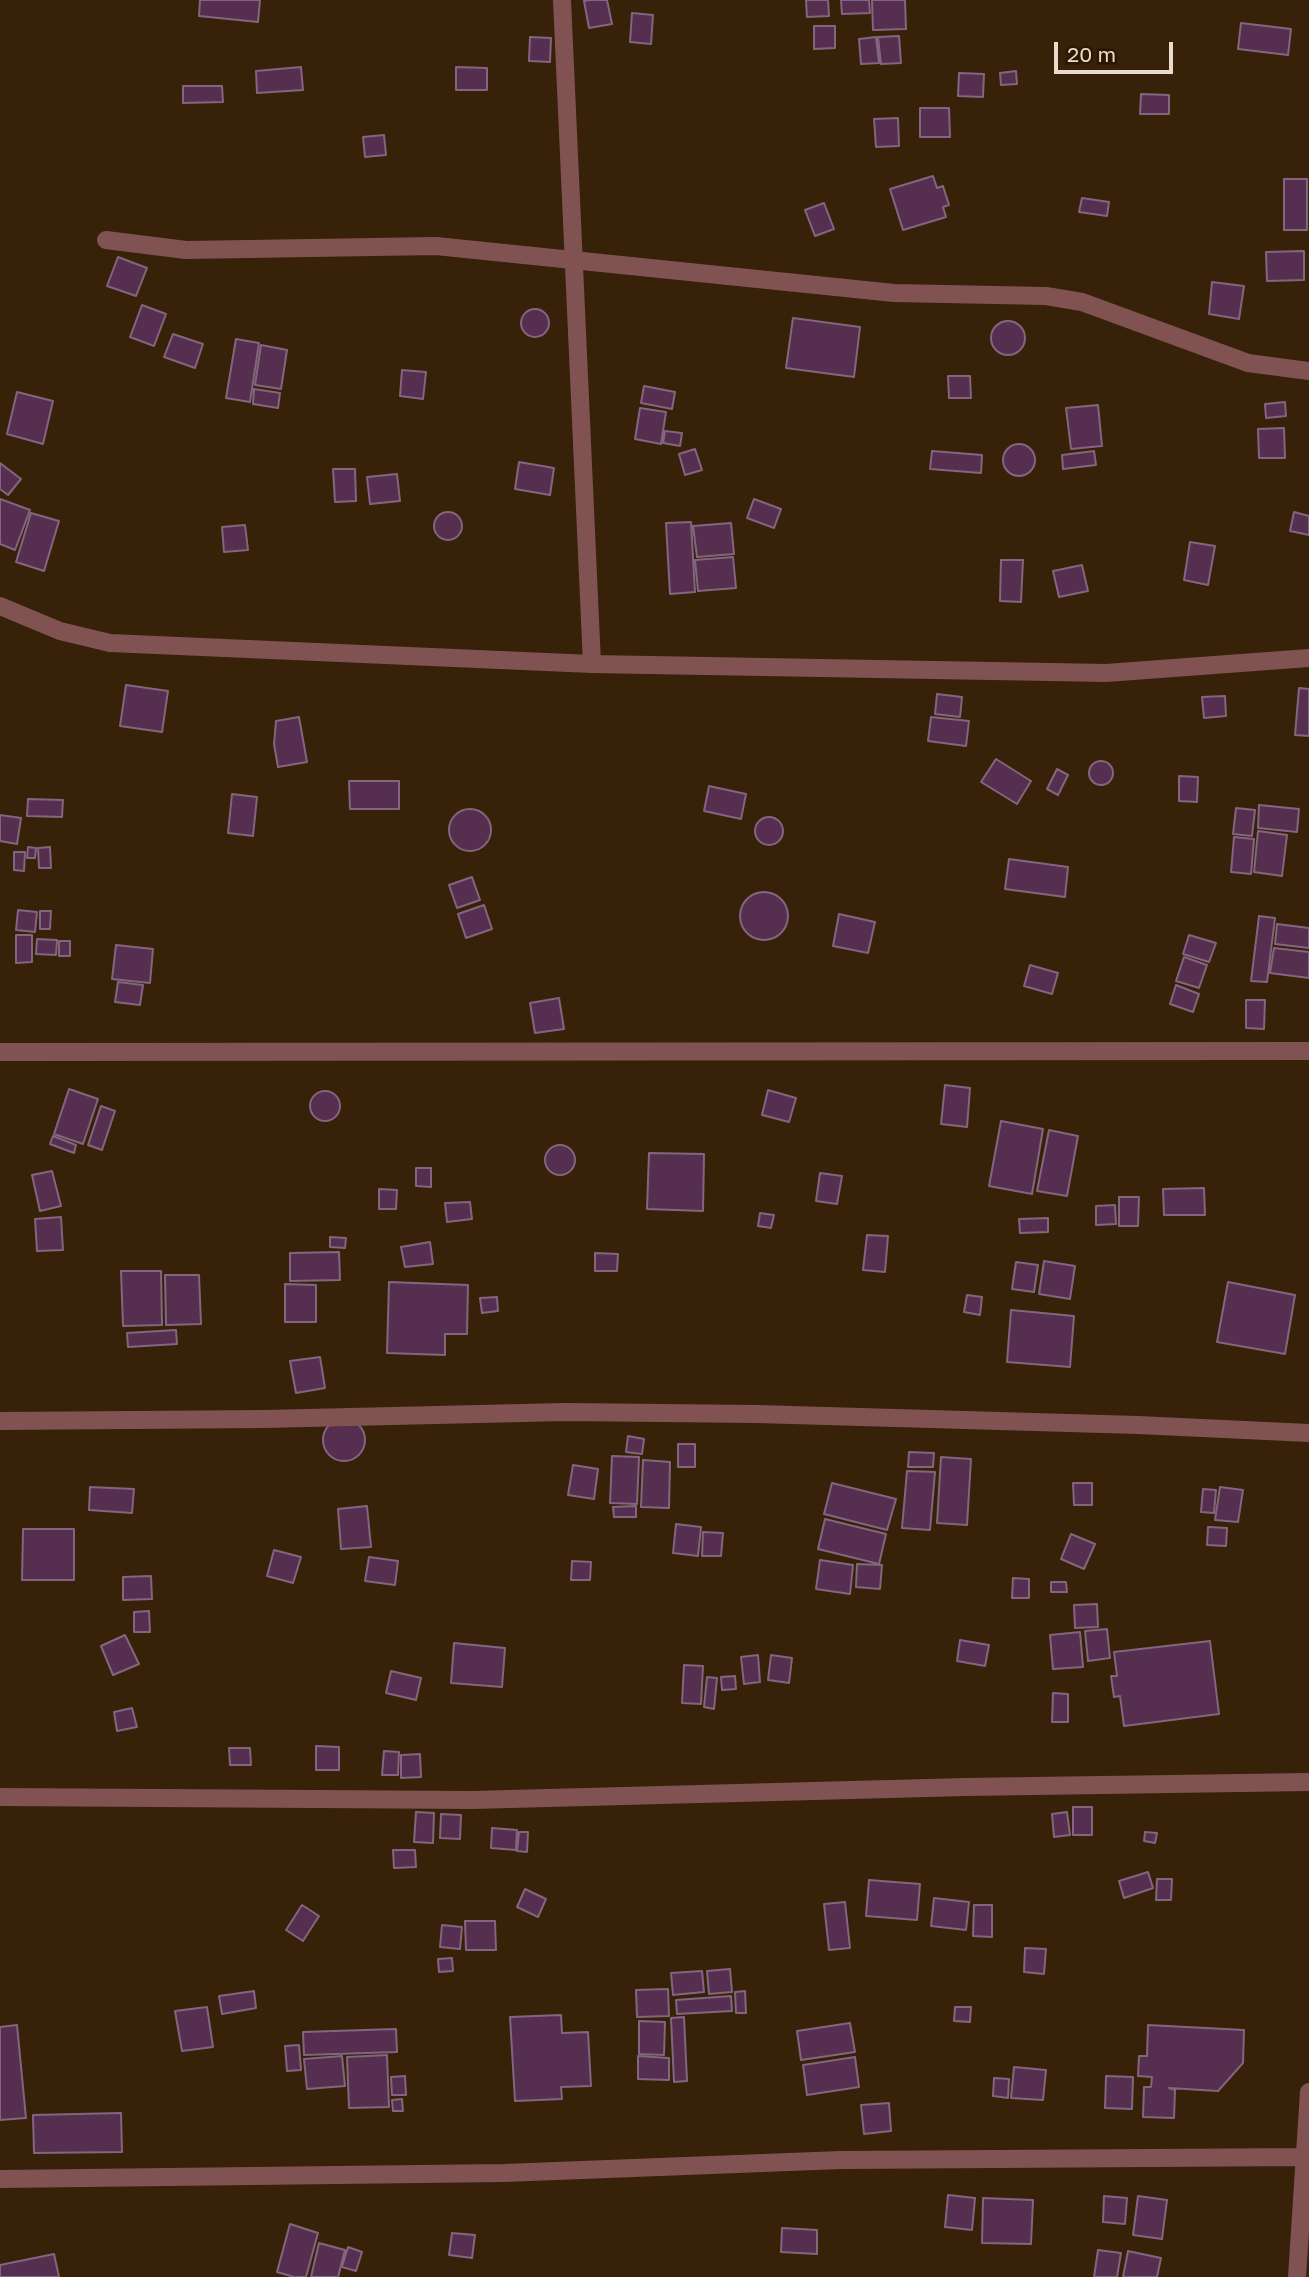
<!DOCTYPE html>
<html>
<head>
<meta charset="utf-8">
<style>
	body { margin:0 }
	#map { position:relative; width:1309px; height:2277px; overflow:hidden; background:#372109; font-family:"Golos Text",sans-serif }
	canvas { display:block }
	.scale { position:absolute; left:1054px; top:42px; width:119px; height:32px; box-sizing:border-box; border:4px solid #e9dacc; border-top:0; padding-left:9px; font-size:21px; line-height:24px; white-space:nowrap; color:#e9dacc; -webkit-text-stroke:5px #2c1701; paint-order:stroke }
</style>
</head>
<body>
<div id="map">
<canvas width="1309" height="2277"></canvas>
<div class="scale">20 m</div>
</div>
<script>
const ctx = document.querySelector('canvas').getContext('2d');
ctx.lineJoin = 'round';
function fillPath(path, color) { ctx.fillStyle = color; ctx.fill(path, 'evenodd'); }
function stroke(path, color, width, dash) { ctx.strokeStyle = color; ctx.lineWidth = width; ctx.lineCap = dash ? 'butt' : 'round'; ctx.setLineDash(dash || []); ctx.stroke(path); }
const building = new Path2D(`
	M200,0H260L258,22L199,16Z
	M590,0H607L612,24L589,28L584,1Z
	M806,0H828L829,16L807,17Z
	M841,0H869L870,13L842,14Z
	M872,0H905L906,29L873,30Z
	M632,13L653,15L651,44L630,42Z
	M1241,23L1291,29L1288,55L1238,49Z
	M814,26H835V48L814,49Z
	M899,36L901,63L881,64L878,37Z
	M530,37L551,38L550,62L529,61Z
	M876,37L879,63L861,64L859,39Z
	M301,67L303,90L257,93L256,71Z
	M456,67L487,68V90H456Z
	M1016,71L1017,84L1001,85L1000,73Z
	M959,73L984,74L983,97L958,96Z
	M183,86H222L223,102L183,103Z
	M1141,94L1169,95V114H1140Z
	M920,108H949L950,137H920Z
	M898,118L899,146L876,147L874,119Z
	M384,135L386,155L365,157L363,137Z
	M933,176L937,188L943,186L949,205L943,207L946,217L903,230L890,189Z
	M1284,179H1307V230H1284Z
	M1082,198L1109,202L1107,216L1079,212Z
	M824,203L834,229L815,236L805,210Z
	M1304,251V280L1267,281L1266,252Z
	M118,257L147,268L136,296L107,286Z
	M1212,282L1244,286L1239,319L1209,314Z
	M142,305L166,314L154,346L130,337Z
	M521 323a14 14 0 1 1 28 0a14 14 0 1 1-28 0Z
	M793,318L860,327L854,377L786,368Z
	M991 338a17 17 0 1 1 34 0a17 17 0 1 1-34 0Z
	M173,334L203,344L195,368L164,357Z
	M236,339L259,343L250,402L226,398Z
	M261,345L287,350L281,389L255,385Z
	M402,370L426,372L423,399L400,396Z
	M948,376H970L971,398H949Z
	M644,386L675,392L672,409L641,403Z
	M254,389L280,393L278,408L253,404Z
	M17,392L53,401L43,444L7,434Z
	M1285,402L1286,416L1266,418L1265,404Z
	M1098,405L1102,446L1071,449L1066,408Z
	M640,408L666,412L661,444L635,439Z
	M1284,428L1285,458H1259L1258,429Z
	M665,431L682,433L680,446L663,443Z
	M1003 460a16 16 0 1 1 32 0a16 16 0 1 1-32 0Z
	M695,449L702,470L685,475L679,454Z
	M932,451L982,455L981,473L930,469Z
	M1094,451L1096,465L1063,469L1062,455Z
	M519,462L554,468L550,495L515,489Z
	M0,463L21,479L8,495L0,489Z
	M333,469H355L356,501L335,502Z
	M397,474L400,501L370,504L367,477Z
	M0,499L30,510L15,550L0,544Z
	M754,499L781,509L774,528L747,518Z
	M1294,512L1309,516V535L1290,531Z
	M434 526a14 14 0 1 1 28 0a14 14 0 1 1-28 0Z
	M31,513L59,521L44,571L16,562Z
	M691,522L695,592L670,594L666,523Z
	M731,523L734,554L697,557L693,526Z
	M245,525L248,550L224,552L222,527Z
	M1190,542L1215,546L1208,585L1184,580Z
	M733,557L736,588L698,591L695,560Z
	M1001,560H1023L1021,602L1000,601Z
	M1082,565L1088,591L1059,597L1053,571Z
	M126,685L168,691L162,732L120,726Z
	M1299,688L1309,689V736L1295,735Z
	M937,694L962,697L960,717L935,714Z
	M1225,696L1226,716L1204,718L1202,697Z
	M299,717L307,762L278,767L274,744L276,721Z
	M931,717L969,721L966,746L928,741Z
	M996,759L1031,781L1017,804L981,782Z
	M1089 773a12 12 0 1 1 24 0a12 12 0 1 1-24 0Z
	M1057,769L1068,775L1058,795L1047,789Z
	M1179,776L1198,777L1197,802L1179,801Z
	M349,781H399V809H350Z
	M709,786L746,794L741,819L704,811Z
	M232,794L257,797L253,836L228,833Z
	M28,799L63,800L62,817L27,816Z
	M1259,805L1299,809L1297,832L1258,828Z
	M1236,808L1255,810L1252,836L1233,834Z
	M449 830a21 21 0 1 1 42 0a21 21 0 1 1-42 0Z
	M0,815L21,818L17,844L0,841Z
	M755 831a14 14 0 1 1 28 0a14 14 0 1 1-28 0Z
	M1258,831L1287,835L1282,876L1254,872Z
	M1234,837L1254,839L1251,874L1231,872Z
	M28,847L36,848L35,858H27Z
	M50,847L51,868H39L38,848Z
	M14,852H25L24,871L14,870Z
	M1009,859L1068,867L1065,897L1005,889Z
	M472,877L480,900L457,908L449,885Z
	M740 916a24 24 0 1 1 48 0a24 24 0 1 1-48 0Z
	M484,905L492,929L466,938L458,914Z
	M18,910L37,912L35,932L16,930Z
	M40,911H51L50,929H40Z
	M839,914L875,922L868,953L833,946Z
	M1259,916L1275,918L1267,982L1251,981Z
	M1277,924L1309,928V948L1275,944Z
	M16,935H32V962L16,963Z
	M1189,935L1216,943L1209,962L1183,954Z
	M37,939L57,940L56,955L36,954Z
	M59,941H70V956H59Z
	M116,945L153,949L150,983L112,979Z
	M1274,948L1309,952V978L1270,973Z
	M1184,957L1207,965L1199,988L1176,981Z
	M1030,965L1058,973L1052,994L1024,986Z
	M118,982L143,985L140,1005L115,1002Z
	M1176,985L1199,994L1193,1012L1170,1004Z
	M559,998L564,1029L535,1033L530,1003Z
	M1246,1000H1265L1264,1029L1246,1028Z
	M945,1085L970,1088L967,1127L941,1124Z
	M69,1089L98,1099L83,1144L54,1134Z
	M768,1090L796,1098L789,1122L762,1115Z
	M310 1106a15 15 0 1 1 30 0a15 15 0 1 1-30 0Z
	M101,1106L115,1111L102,1150L88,1145Z
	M1001,1121L1043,1129L1032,1194L989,1186Z
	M1049,1130L1078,1136L1067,1196L1037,1191Z
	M53,1136L76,1145L74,1153L50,1144Z
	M545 1160a15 15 0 1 1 30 0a15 15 0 1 1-30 0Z
	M649,1153L704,1154L703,1211L647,1209Z
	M416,1168H431V1187L416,1186Z
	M52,1171L61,1206L40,1211L32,1175Z
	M820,1173L842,1176L837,1204L816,1201Z
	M1204,1188L1205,1215H1164L1163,1189Z
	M379,1189L397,1190L396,1209H379Z
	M1119,1197H1139L1138,1226H1119Z
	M470,1202L472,1219L447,1222L445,1203Z
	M1115,1205L1116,1224L1096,1225V1206Z
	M760,1213L774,1215L771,1228L758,1226Z
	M61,1217L63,1250L37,1251L35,1219Z
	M1048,1218V1232L1020,1233L1019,1219Z
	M867,1235L888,1236L885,1272L863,1270Z
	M330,1237L346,1238L345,1248L330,1247Z
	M430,1242L433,1264L405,1267L401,1247Z
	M339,1252L340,1280L290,1281V1253Z
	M595,1253L618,1254L617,1271H595Z
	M1044,1261L1075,1266L1070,1299L1039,1294Z
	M1016,1262L1038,1265L1034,1292L1012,1289Z
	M121,1271H161L162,1325L123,1326Z
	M165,1275H199L201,1324L166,1325Z
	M389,1282L468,1285L467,1334H445V1355L387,1353Z
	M1228,1282L1295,1295L1285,1354L1217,1342Z
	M285,1284L316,1285V1322H285Z
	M967,1295L982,1297L980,1315L964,1312Z
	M497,1297L498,1311L482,1313L480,1298Z
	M1011,1310L1074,1316L1070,1367L1007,1362Z
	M176,1330L177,1344L128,1347L127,1333Z
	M320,1357L325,1388L296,1393L290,1361Z
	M323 1440a21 21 0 1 1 42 0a21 21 0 1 1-42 0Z
	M628,1436L644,1439L642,1454L626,1452Z
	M678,1444H695V1467H678Z
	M909,1452L934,1453L933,1467H908Z
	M612,1456L639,1457L637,1504L610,1503Z
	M941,1457L971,1459L967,1525L937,1523Z
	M643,1460L670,1462L669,1508L641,1507Z
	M573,1465L598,1469L594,1499L568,1495Z
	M907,1471L935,1472L930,1530L902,1528Z
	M832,1483L896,1499L887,1530L824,1514Z
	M1073,1483H1092V1505H1074Z
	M90,1487L134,1489L132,1513L89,1510Z
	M1220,1487L1243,1490L1238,1522L1215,1520Z
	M1203,1489L1216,1490L1214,1513L1201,1512Z
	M367,1506L371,1547L341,1549L338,1509Z
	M636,1506V1517H614L613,1507Z
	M825,1519L886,1534L879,1564L818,1549Z
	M676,1524L701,1527L698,1556L673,1553Z
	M1208,1527L1227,1528L1226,1546L1207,1545Z
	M23,1529H74V1580H22Z
	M703,1532L723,1533L721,1556H702Z
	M1071,1534L1095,1544L1084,1569L1061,1559Z
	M274,1550L301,1557L293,1583L267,1576Z
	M369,1557L398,1561L395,1585L365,1581Z
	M820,1560L853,1565L850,1594L816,1589Z
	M572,1561L591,1562L590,1580H571Z
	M857,1564L882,1565L880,1589L856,1587Z
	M151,1576L152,1599L123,1600V1577Z
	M1013,1578L1029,1579V1598H1012Z
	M1051,1582H1066L1067,1592H1051Z
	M1097,1604L1098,1627L1075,1628L1074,1605Z
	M149,1611L150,1632H134V1612Z
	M1107,1629L1110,1658L1088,1661L1085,1631Z
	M1080,1632L1083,1667L1053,1669L1050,1635Z
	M125,1635L139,1664L113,1675L101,1646Z
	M960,1640L989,1645L985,1666L957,1661Z
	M1210,1641L1219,1714L1124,1726L1120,1696L1114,1697L1111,1676H1117L1114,1652Z
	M454,1643L505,1648L502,1687L451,1683Z
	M758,1655L760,1682L744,1684L741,1657Z
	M771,1655L792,1658L789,1683L768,1680Z
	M684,1665L703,1666L701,1704L682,1703Z
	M391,1671L421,1678L416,1700L386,1693Z
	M735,1676L736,1689L722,1690L721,1677Z
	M707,1677L717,1678L714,1709L704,1707Z
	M1053,1693L1068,1694V1722H1052Z
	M132,1708L137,1727L117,1731L114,1712Z
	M316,1746L339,1747V1770H316Z
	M229,1748H250L251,1765H230Z
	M384,1751L399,1752L398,1775H382Z
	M420,1754L421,1777L401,1778V1755Z
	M1073,1807H1092V1835H1073Z
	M416,1812L434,1813L433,1843L414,1842Z
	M1067,1812L1070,1835L1054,1837L1052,1814Z
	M441,1814L461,1815L460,1839L440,1838Z
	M492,1828L517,1830L516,1850L491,1848Z
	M519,1832H528L527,1852L517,1851Z
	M1145,1832L1157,1833L1155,1843L1144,1841Z
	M393,1850H415L416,1867L394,1868Z
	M1148,1872L1153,1888L1124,1898L1119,1881Z
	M1157,1879H1172L1171,1900H1156Z
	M869,1880L920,1884L917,1920L866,1916Z
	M525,1889L546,1899L538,1917L517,1907Z
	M934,1898L969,1902L966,1930L931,1926Z
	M845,1902L850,1948L829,1950L824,1904Z
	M302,1905L319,1916L303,1941L286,1930Z
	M974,1905H992V1937L973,1936Z
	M465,1921H495L496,1950H466Z
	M442,1925L462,1927L460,1949L440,1947Z
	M1025,1948L1046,1949L1044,1974L1024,1972Z
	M452,1958L453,1971L439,1972L438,1959Z
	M730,1969L732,1992L709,1994L707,1971Z
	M702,1971L704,1992L673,1995L671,1973Z
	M668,1989L669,2016L637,2017L636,1990Z
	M254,1991L256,2008L222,2014L219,1996Z
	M745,1991L746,2013H736L735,1992Z
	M731,1996L732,2011L677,2014L676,2000Z
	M207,2007L213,2047L182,2051L175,2011Z
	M955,2007H971L970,2022L954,2021Z
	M561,2015L562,2033L588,2032L591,2086L561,2087L562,2099L515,2101L510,2017Z
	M684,2017L687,2081L674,2082L671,2018Z
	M639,2021L665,2022L664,2055L639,2054Z
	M850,2023L855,2052L801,2060L797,2031Z
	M17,2025L26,2118L0,2120V2027Z
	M1148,2025L1244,2030L1243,2063L1218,2091L1169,2088L1175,2090L1174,2118L1143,2117L1144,2087H1151L1152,2077L1138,2076L1139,2056H1147Z
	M396,2029L397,2052L304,2055L303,2032Z
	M299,2045L301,2070L287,2071L285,2046Z
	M387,2055L389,2107L349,2108L347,2057Z
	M342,2056L345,2086L307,2089L304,2059Z
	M638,2056L669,2058V2080L638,2079Z
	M855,2057L859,2087L807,2095L803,2065Z
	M1014,2067L1046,2070L1043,2100L1011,2098Z
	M405,2076L406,2095H392L391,2077Z
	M1106,2076L1133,2077L1132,2109L1105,2108Z
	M994,2078L1009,2079L1008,2098L993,2096Z
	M402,2099L403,2111H393L392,2100Z
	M889,2103L891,2131L864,2134L861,2105Z
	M121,2113L122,2152L34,2153L33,2115Z
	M948,2195L975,2198L972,2230L945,2227Z
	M1104,2196L1127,2198L1125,2224L1103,2222Z
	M1138,2196L1167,2200L1162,2239L1133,2235Z
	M983,2198L1033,2200L1031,2244L982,2243Z
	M290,2224L318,2233L306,2277H294L277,2272Z
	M782,2228L817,2230V2254L781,2252Z
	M452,2233L475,2235L472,2258L449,2255Z
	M319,2243L345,2250L338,2277H311Z
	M348,2247L362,2252L356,2271L342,2267Z
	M1098,2250L1121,2253L1117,2277H1094Z
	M1128,2251L1161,2258L1157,2277H1123Z
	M54,2254L59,2277H0V2265Z`);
const minor = new Path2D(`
	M562,0L592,664
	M106,240L186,250L436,246L894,293L1046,296L1082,302L1248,363L1309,371
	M0,606L60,631L110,643L592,664L1106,673L1309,658
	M0,1052L1309,1051
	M0,1421L264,1419L565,1412L757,1414L1138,1425L1309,1433
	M0,1797L472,1800L965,1787L1309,1782
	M0,2179L504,2173L841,2160L1306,2157
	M1297,2277L1309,2092`);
fillPath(building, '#562e50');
stroke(building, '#82667d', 2);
stroke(minor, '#805352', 18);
</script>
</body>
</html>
